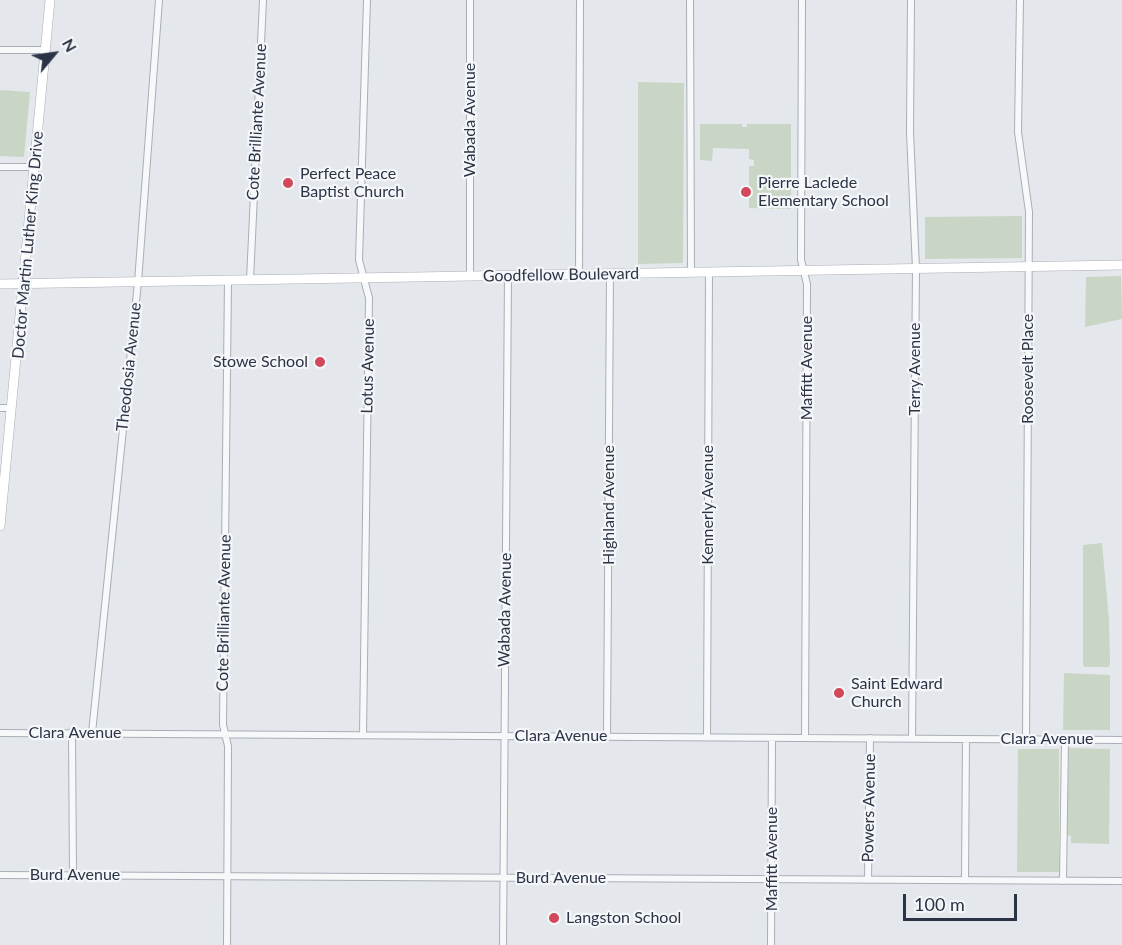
<!DOCTYPE html>
<html>
<head>
<meta charset="utf-8">
<style>
	body { margin:0 }
	#map { position:relative; width:1122px; height:945px; overflow:hidden; background:#e4e7ec; font-family:Lato,sans-serif }
	canvas { display:block }
	.north { position:absolute; left:24px; top:24px; width:60px; height:60px; -webkit-text-stroke:4px #f4f6f9; paint-order:stroke; rotate:61deg; font-size:16px; font-weight:700; line-height:24px; text-align:center; color:#2b3445 }
	.north::after { content:''; display:block; margin:auto; width:21px; height:27px; background:#2b3445; clip-path:polygon(50% 0,100% 100%,50% 72%,0 100%) }
	.scale { position:absolute; left:903px; top:894px; width:114px; height:27px; box-sizing:border-box; border:3px solid #2b3445; border-top:0; padding-left:8px; font-size:18px; line-height:21px; white-space:nowrap; color:#2b3445; -webkit-text-stroke:4px #f4f6f9; paint-order:stroke }
</style>
</head>
<body>
<div id="map">
<canvas width="1122" height="945"></canvas>
<div class="north">N</div>
<div class="scale">100 m</div>
</div>
<script>
const ctx = document.querySelector('canvas').getContext('2d');
ctx.lineJoin = 'round';
function fillPath(path, color) { ctx.fillStyle = color; ctx.fill(path, 'evenodd'); }
function stroke(path, color, width, dash) { ctx.strokeStyle = color; ctx.lineWidth = width; ctx.lineCap = dash ? 'butt' : 'round'; ctx.setLineDash(dash || []); ctx.stroke(path); }
function write(font, color, halo, rows, align = 'center') {
  ctx.font = font + ' Lato,sans-serif'; ctx.lineWidth = 4.5; ctx.setLineDash([]); ctx.textBaseline = 'middle'; ctx.strokeStyle = halo; ctx.fillStyle = color; for (const [text, x, y, turn = 0] of rows) {
    ctx.save(); ctx.translate(x, y); ctx.rotate((+turn || 0) * Math.PI / 180); ctx.textAlign = isNaN(turn) ? turn : align; if (halo) ctx.strokeText(text, 0, 0); ctx.fillText(text, 0, 0); ctx.restore();
  }
}
const green = new Path2D(`
	M638,82L684,83L683,263L638,264Z
	M0,90L30,92L24,157L0,156Z
	M700,124H742V127H747V124H791V209L749,208V166H754V160L749,159V149L713,148L712,161L700,160Z
	M1022,216V258L925,259V217Z
	M1121,276L1122,319L1085,327L1086,277Z
	M1102,543L1109,620L1110,663L1109,667H1085L1083,665V545Z
	M1064,673L1110,675V730H1063Z
	M1069,748L1110,749L1109,844L1071,843V836L1067,835Z
	M1018,749H1059V872H1017Z`);
const street = new Path2D(`
	M470,0V276
	M690,0L691,273
	M802,0L801,260L807,284L805,738
	M911,0L910,132L916,269L912,738
	M1020,0L1018,132L1029,212L1026,738
	M0,50H45
	M0,167H35
	M579,274L580,0
	M250,280L263,0
	M0,408H12
	M72,732L73,875
	M0,733L1122,740
	M92,733L138,282L159,0
	M363,735L369,298L359,260L367,0
	M607,736L610,274
	M707,737L709,273
	M0,875L1122,881
	M868,879L870,738
	M965,880L966,739
	M1063,881L1065,740
	M227,945L228,746L223,725L228,281
	M503,945L508,276
	M771,945L772,738`);
const secondary = new Path2D(`
	M0,284L1122,265
	M0,526L50,0`);
const markers = [
	[288,183,6,"#d1495b"],
	[746,192,6,"#d1495b"],
	[320,362,6,"#d1495b"],
	[839,693,6,"#d1495b"],
	[554,918,6,"#d1495b"]
];
const streetNames = [
	["Wabada Avenue",470,120,-90],
	["Cote Brilliante Avenue",257,122,-87],
	["Doctor Martin Luther King Drive",28,245,-85],
	["Goodfellow Boulevard",561,275,-1],
	["Lotus Avenue",368,366,-89],
	["Theodosia Avenue",129,367,-84],
	["Maffitt Avenue",807,368,-90],
	["Terry Avenue",915,369,-90],
	["Roosevelt Place",1028,369,-90],
	["Highland Avenue",609,505,-90],
	["Kennerly Avenue",708,505,-90],
	["Wabada Avenue",505,610,-89],
	["Cote Brilliante Avenue",224,613,-89],
	["Clara Avenue",75,733],
	["Clara Avenue",561,736],
	["Clara Avenue",1047,739],
	["Powers Avenue",869,808,-89],
	["Maffitt Avenue",772,859,-90],
	["Burd Avenue",75,875],
	["Burd Avenue",561,878]
];
const poiNames = [
	["Perfect Peace",300,174],
	["Baptist Church",300,192],
	["Pierre Laclede",758,183],
	["Elementary School",758,201],
	["Stowe School",308,362,"right"],
	["Saint Edward",851,684],
	["Church",851,702],
	["Langston School",566,918]
];
fillPath(green, '#c9d6c5');
stroke(street, '#a9aeb7', 8);
stroke(secondary, '#a9aeb7', 10);
stroke(street, '#f7f8fa', 6);
stroke(secondary, '#fff', 9);
for (const [x, y, r, color] of markers) { const dot = new Path2D(); dot.arc(x, y, r, 0, 2 * Math.PI); ctx.fillStyle = color; ctx.fill(dot); stroke(dot, '#f4f6f9', 2); }
write('16px', '#2b3445', '#f4f6f9', streetNames);
write('16px', '#2b3445', '#f4f6f9', poiNames, 'left');
</script>
</body>
</html>
